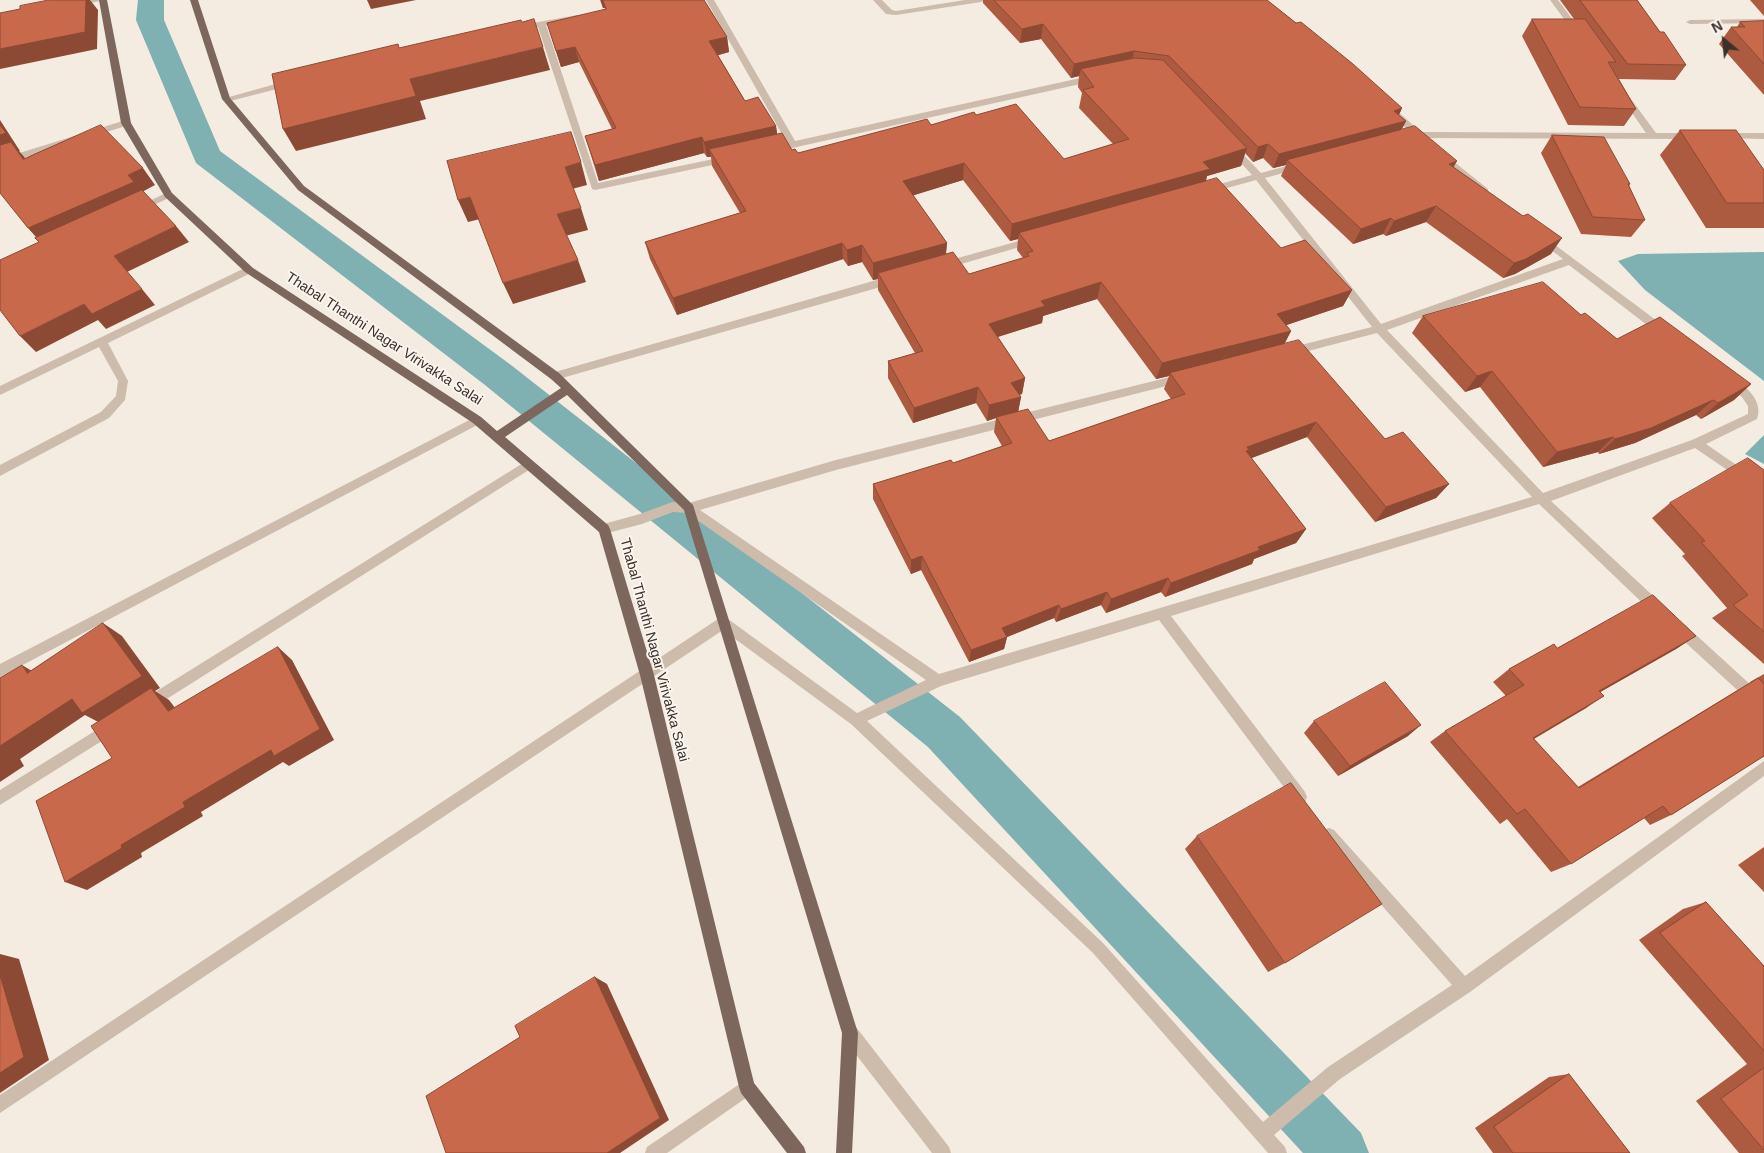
<!DOCTYPE html>
<html>
<head>
<meta charset="utf-8">
<style>
	body { margin:0 }
	#map { position:relative; width:1764px; height:1153px; overflow:hidden; background:#f4ebe1; font-family:Arial,sans-serif }
	canvas { display:block }
	.north { position:absolute; left:1699px; top:15px; width:50px; height:50px; -webkit-text-stroke:4px #fbf5ee; paint-order:stroke; rotate:332deg; font-size:14px; font-weight:700; line-height:20px; text-align:center; color:#3b302b }
	.north::after { content:''; display:block; margin:auto; width:18px; height:22px; background:#3b302b; clip-path:polygon(50% 0,100% 100%,50% 72%,0 100%) }
</style>
</head>
<body>
<div id="map">
<canvas width="1764" height="1153"></canvas>
<div class="north">N</div>
</div>
<script>
const ctx = document.querySelector('canvas').getContext('2d');
ctx.lineJoin = 'round';
function fillPath(path, color) { ctx.fillStyle = color; ctx.fill(path, 'evenodd'); }
function stroke(path, color, width, dash) { ctx.strokeStyle = color; ctx.lineWidth = width; ctx.lineCap = dash ? 'butt' : 'round'; ctx.setLineDash(dash || []); ctx.stroke(path); }
function write(font, color, halo, rows, align = 'center') {
  ctx.font = font + ' Arial,sans-serif'; ctx.lineWidth = 4; ctx.setLineDash([]); ctx.textBaseline = 'middle'; ctx.strokeStyle = halo; ctx.fillStyle = color; for (const [text, x, y, turn = 0] of rows) {
    ctx.save(); ctx.translate(x, y); ctx.rotate((+turn || 0) * Math.PI / 180); ctx.textAlign = isNaN(turn) ? turn : align; if (halo) ctx.strokeText(text, 0, 0); ctx.fillText(text, 0, 0); ctx.restore();
  }
}
const water = new Path2D(`
	M1764,252V381L1645,290L1618,261L1638,254Z
	M1764,435V464L1745,454Z`);
const canal = new Path2D(`
	M138,0H164V20L220,151L511,365L960,717L1361,1133L1369,1153H1303L928,747L485,385L196,163L136,20Z`);
const minor = new Path2D(`
	M86,0H105L76,6L72,4Z
	M706,0H714L795,141L1094,75L1098,78L1094,81L774,152L771,151V147L787,143Z
	M873,0H882L892,10L896,11L965,0H985L981,2L896,15L886,14Z
	M1550,0H1558L1582,32L1581,34H1575Z
	M577,15L581,17L580,19L546,25L598,183L728,156L733,159L731,161L595,190L592,189L538,27H533L529,25L533,23Z
	M1764,19V23L1690,24L1686,22L1690,20Z
	M290,80L293,81V85L226,102L222,99Z
	M1625,94L1628,95L1656,133H1692L1697,136L1692,139L1426,138L1422,141L1411,137V133L1388,111L1392,108L1395,109L1421,132L1646,133L1621,97Z
	M126,120L131,123L129,125L0,165V159Z
	M1724,133H1764V139L1721,138L1719,136Z
	M1231,144L1234,145L1261,173L1298,163L1301,164V168L1265,178L1381,324L1563,259L1539,241V237L1543,236L1668,329L1669,332L1668,335H1660L1569,265L1387,330L1543,493L1692,440L1748,414V406L1742,397L1723,382L1729,378C1745,383 1764,401 1757,419L1706,444L1764,484V495L1695,448L1551,501L1664,606L1665,610L1664,614L1659,616L1654,614L1539,504L1171,616L1305,792L1307,797L1305,802L1300,804L1295,802L1159,620L941,686L867,721L1103,943L1263,1122L1328,1067L1452,985L1324,840L1322,835L1324,830L1329,828L1334,830L1465,976L1764,761V776L1470,992L1340,1079L1274,1135L1285,1147L1287,1153H1268L1093,953L851,724L723,630L0,1113V1095L718,619L723,617L728,619L857,713L926,680L687,513L673,512L642,524L604,534L600,533L598,529L600,525L640,514L672,502L689,503L836,460L1182,374L1186,375L1187,378L1186,381L1182,382L836,470L700,510L939,674L1532,497L1377,333L1289,356L1285,355L1284,352L1285,349L1372,327L1256,180L1209,193L1206,192V188L1252,175L1228,149V145Z
	M1443,153L1488,189V193H1482L1440,158L1438,156Z
	M168,192L173,195L171,197L141,211H135L133,209Z
	M1033,237L1037,238V242L944,269L939,265L940,263Z
	M249,266L253,268V272L108,343L128,381L125,400L109,418L0,476V465L101,412L116,396L118,381L99,347L0,395V386Z
	M894,275L898,276V282L555,380L550,376L555,372Z
	M477,416L481,417L483,420L481,423L0,677V664Z
	M528,460L532,462L534,465L532,468L154,707L149,709L144,707L142,703L144,699Z
	M1679,622L1684,624L1764,697V712L1759,710L1674,632L1673,628L1674,624Z
	M111,721L116,722L118,727L116,732L0,805V790Z
	M850,1025L856,1027L949,1147L951,1153H932L844,1039L842,1033L844,1027Z
	M747,1079L753,1081L755,1087L753,1093L667,1153H645L647,1147Z`);
const major = new Path2D(`
	M99,0H107L131,123L172,193L253,268L481,417L497,431L561,388L551,379L298,190L222,99L190,0H198L230,98L304,186L559,373L693,505L858,1033L852,1153H836L842,1033L684,510L567,395L505,437L608,525L610,529L654,675L754,1083L804,1147L806,1153H787L741,1093L739,1087L640,675L599,532L473,423L245,272L165,197L121,123Z`);
const wall = new Path2D(`
	M600,0H704L727,37L729,52L718,55L745,101L776,126L777,134L792,150L798,153L976,115L1064,159L1113,144L1079,108L1082,93L1078,87L1079,76L1071,78L1041,39L1020,43L983,3V0H1267L1402,108L1399,115L1406,121L1401,130L1454,168L1551,254L1515,274L1503,278L1426,222L1386,236L1383,234L1353,244L1281,176L1286,165L1273,168L1263,158L1253,162L1245,153L1241,166L1207,176L1206,181L1281,248L1352,290L1343,306L1286,325L1291,331L1284,344L1385,439L1449,484L1436,498L1375,522L1307,437L1251,458L1306,529L1296,543L1254,559L1252,564L1165,597L1161,592L1106,613L1101,605L1056,622L1054,618L1007,637L1004,649L969,662L921,570L911,574L873,499V484L953,463L1002,446L994,432L996,418L987,421L976,403L913,423L888,378V361L915,353L878,290V279L873,280L862,262L848,266L843,259L677,315L650,259L645,242L740,213L712,166L711,157H707L704,153L599,181L585,136L612,129L579,62L561,67L547,23L605,10V8H603ZM963,180L1010,241L1018,239L1017,250L1023,258L969,274L946,254L947,243L913,195ZM1097,299L1156,379L1169,376L1164,389L1171,399L1049,441L1018,411L1021,397L1019,395L1022,394L1025,378L998,337L1042,323L1043,316Z
	M1560,0H1637L1660,32L1686,65L1675,80L1619,79L1636,109L1624,126L1568,125L1522,36L1532,19H1574Z
	M1750,0H1764V16Z
	M1764,21V95L1719,44L1731,27H1737L1740,22Z
	M1680,130L1764,170V228H1706L1660,155Z
	M1552,135L1630,184L1629,186L1645,220L1631,237L1581,234L1541,153Z
	M1581,315L1617,339L1751,384L1734,400L1701,419L1696,415L1635,443L1599,454L1598,452L1543,467L1480,387L1465,392L1412,333L1423,316Z
	M1764,470V664L1712,618L1727,608L1682,556L1685,554L1652,518L1670,503Z
	M1696,636L1676,649L1600,692L1586,708L1534,739L1578,787L1736,691L1751,682H1750L1764,674V756L1671,815L1650,825L1644,818L1571,864L1551,872L1507,819L1500,824L1430,742L1445,731L1506,696L1493,682L1509,669L1557,648Z
	M1314,721L1408,736L1338,776L1304,733Z
	M1197,836L1285,963L1268,972L1185,849Z
	M1764,847V892L1738,865Z
	M1706,902L1764,966V1153H1739L1696,1101L1747,1064L1639,940L1683,909Z
	M1569,1074L1630,1153H1493L1475,1128L1549,1077Z`);
const shadedWall = new Path2D(`
	M86,0H90L98,10L97,49L0,69V49Z
	M367,0H416L371,9Z
	M601,0H603L605,8H603Z
	M1043,24L1041,39L1020,43L1022,29Z
	M727,37L729,52L712,57L709,41Z
	M543,47L550,70L420,101L426,119L296,151L283,129L410,79Z
	M575,47L579,62L561,67L556,51Z
	M1134,51L1131,65L1081,69L1079,76L1071,78L1074,64Z
	M1402,108L1395,123L1394,111Z
	M0,120L20,151H19L26,159L37,176L0,157Z
	M1406,121L1399,135L1287,160L1286,165L1273,168L1279,154Z
	M776,126L778,142L709,149L711,157H707L704,142Z
	M702,137L704,153L599,181L595,165Z
	M1268,144L1263,158L1253,162L1258,147Z
	M1247,148L1241,166L1207,176L1204,187L1019,233L1018,239L1010,241L1012,224Z
	M1457,161L1448,177L1449,164Z
	M581,162L587,185L572,189L565,167Z
	M964,163L963,180L902,199L903,181Z
	M143,168L155,185L142,192L43,245L28,228L128,175Z
	M470,197L480,219L468,222L458,200Z
	M1436,206L1426,222L1386,236L1394,221Z
	M581,208L588,230L565,236L557,214Z
	M1391,218L1383,234L1353,244L1361,229Z
	M176,226L189,242L127,272L114,256Z
	M1562,238L1551,254L1515,274L1503,278L1514,263Z
	M842,243L843,259L677,315L673,298Z
	M947,243L945,260L878,273V279L873,280V263Z
	M862,245V262L848,266L847,250Z
	M578,260L586,282L513,304L503,283Z
	M1101,282L1097,299L1043,316L1042,323L987,340L989,324L1041,301Z
	M142,289L155,305L106,329L98,320L36,352L20,336L84,304Z
	M1352,290L1343,306L1269,331L1277,314Z
	M1291,331L1283,347L1170,373L1169,376L1156,379L1162,363Z
	M1492,371L1480,387L1465,392L1477,376Z
	M1025,378L1022,394L1009,398L1011,383Z
	M1751,384L1734,400L1701,419L1718,403Z
	M978,387L976,403L913,423L914,408Z
	M1021,397L1018,413L996,417V418L987,421L989,405Z
	M1713,400L1696,415L1635,443L1599,454L1615,439Z
	M1316,422L1307,437L1244,461L1247,447Z
	M1613,437L1598,452L1543,467L1557,452Z
	M1449,484L1436,498L1375,522L1386,507Z
	M1306,529L1296,543L1254,559L1252,564L1165,597L1171,583L1258,547Z
	M922,556L921,570L911,574V560Z
	M1168,578L1161,592L1106,613L1111,599Z
	M1107,592L1101,605L1056,622L1061,609Z
	M1059,605L1054,618L1007,637L1004,649L969,662L971,650L1002,628Z
	M103,623L122,636L160,688L155,691L169,700L186,722L102,724L85,715L20,759L24,766L0,782V746Z
	M1696,636L1676,649L1581,703L1599,691Z
	M278,647L292,660L334,740L289,766L283,762L201,812L203,816L141,853L142,857L87,890L65,882L183,802Z
	M22,665L42,677L27,673Z
	M1604,696L1586,708L1516,749L1533,738Z
	M1421,725L1408,736L1338,776L1350,766Z
	M0,954L19,959L49,1060L0,1093Z
	M595,977L607,984L669,1120L620,1153H607Z`);
const building = new Path2D(`
	M49,0H86L85,32L0,49V13L20,9V6Z
	M603,0H704L727,37L709,41L745,101L758,97L776,126L704,142L702,137L595,165L585,136L616,128L575,47L556,51L547,23L606,9Z
	M994,0H1267L1296,23L1301,22L1353,64L1402,108L1394,111L1406,121L1279,154L1268,144L1258,147L1169,56L1134,51L1074,64L1043,24L1022,29Z
	M1580,0H1637L1660,32H1664L1686,65L1628,64Z
	M534,19L543,47L410,79L416,96L283,129L272,74L398,44L399,48L521,20L522,22Z
	M1532,19H1585L1616,62H1608L1636,109L1580,107Z
	M1764,21V64L1731,27H1745L1740,22Z
	M1135,58L1163,60L1247,148L1203,162L1210,169L1012,224L964,163L903,181L947,243L873,263L862,245L847,250L842,243L673,298L645,242L746,211L709,149L782,133L792,150L795,149L798,153L927,119L931,125L974,112L976,115L1016,104L1064,159L1129,139L1083,90L1094,87L1081,69Z
	M0,125L6,133L0,135Z
	M101,125L143,168L128,175L134,182L28,228L0,193V145L11,142L23,159Z
	M1415,126L1457,161L1449,164L1523,216L1528,214L1562,238L1526,259L1514,263L1436,206L1394,221L1391,218L1361,229L1287,160Z
	M1680,130H1736L1764,170V203H1727Z
	M571,132L581,162L565,167L581,208L557,214L578,260L503,283L470,197L458,200L447,161Z
	M1552,135L1604,137L1630,184H1628L1645,220L1593,217Z
	M1217,178L1281,248L1305,240L1352,290L1277,314L1291,331L1162,363L1101,282L1041,301L1045,306L989,324L1025,378L1011,383L1021,397L989,405L978,387L914,408L888,361L923,351L878,273L953,252L969,274L1029,256L1027,253L1033,251L1019,233Z
	M142,190L176,226L114,256L142,289L92,314L84,304L20,336L0,310V260L39,242L35,238Z
	M1543,282L1581,315L1585,313L1617,339L1660,317L1751,384L1718,403L1713,400L1651,428L1615,439L1613,437L1557,452L1492,371L1477,376L1423,316Z
	M1299,340L1385,439L1403,432L1449,484L1386,507L1316,422L1247,447L1249,450L1246,451L1306,529L1258,547L1260,550L1171,583L1168,578L1111,599L1107,592L1061,609L1059,605L1002,628L1007,637L971,650L922,556L911,560L873,484L951,460L953,463L1012,443L996,417L1028,409L1049,441L1185,394L1170,373Z
	M1748,458L1764,470V632L1733,605L1748,595L1701,542L1705,541L1670,503Z
	M1653,595L1696,636L1599,691L1604,696L1533,738L1579,788L1758,678L1764,684V756L1671,815L1663,806L1571,864L1525,809L1517,814L1445,731L1524,685L1509,669L1554,644L1557,648Z
	M103,623L142,676L82,713L72,699L0,746V678L22,665L27,673Z
	M278,647L320,729L274,756L271,750L183,802L185,807L121,845L122,848L65,882L36,801L112,758L91,726L151,688L168,711Z
	M1385,682L1421,725L1350,766L1314,721Z
	M1291,783L1382,904L1285,963L1197,836Z
	M1706,902L1764,966V1051L1660,933Z
	M0,975L24,1057L0,1073Z
	M595,977L660,1118L607,1153H446L426,1096L520,1037L515,1026Z
	M1764,1068V1150L1721,1099Z
	M1569,1074L1630,1153H1513L1494,1127Z`);
const streetNames = [
	["Thabal Thanthi Nagar Virivakka Salai",384,339,33],
	["Thabal Thanthi Nagar Virivakka Salai",654,650,75]
];
fillPath(water, '#7fb0b2');
fillPath(canal, '#7fb0b2');
fillPath(minor, '#cdbbac');
fillPath(major, '#7d675c');
fillPath(wall, '#ac5a40');
fillPath(shadedWall, '#8c4a34');
fillPath(building, '#c8694b');
stroke(building, '#8c4a34', 1);
write('14px', '#3b302b', '#fbf5ee', streetNames);
</script>
</body>
</html>
